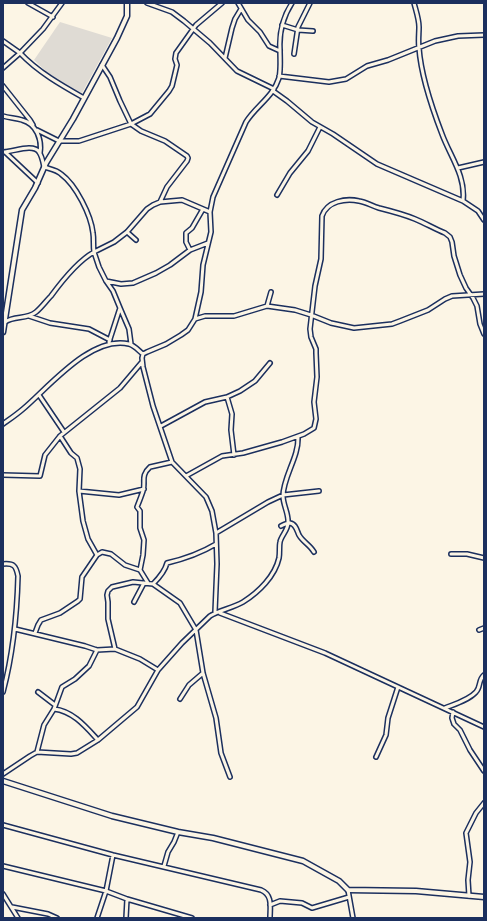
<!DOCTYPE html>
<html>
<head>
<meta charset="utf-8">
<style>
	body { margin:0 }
	#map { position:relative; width:487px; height:921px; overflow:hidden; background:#fcf5e5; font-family:Sriracha,sans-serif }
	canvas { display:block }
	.frame { position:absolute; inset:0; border:4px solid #1b2f5e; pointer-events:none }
</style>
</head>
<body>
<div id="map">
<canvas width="487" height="921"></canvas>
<div class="frame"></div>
</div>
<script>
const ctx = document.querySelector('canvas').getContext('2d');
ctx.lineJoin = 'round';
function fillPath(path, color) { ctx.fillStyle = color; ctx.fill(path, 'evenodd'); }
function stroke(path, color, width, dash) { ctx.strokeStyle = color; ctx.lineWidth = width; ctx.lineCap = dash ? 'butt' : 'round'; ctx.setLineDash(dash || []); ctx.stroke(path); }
const green = new Path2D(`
	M60,22L112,38L82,93L54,79L34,60Z`);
const street = new Path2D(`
	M28,3L53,17
	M62,3L43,29L20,53C38,72 61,85 84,98
	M147,3L172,12L184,21L210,43L237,71L274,89
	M238,3L248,20L260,32L269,46L280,51
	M414,3C416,11 419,19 419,27C419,34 418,41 419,48C421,76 432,108 442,134C450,156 466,176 463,201
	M282,25L298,30L313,31
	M3,41L20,53L3,68
	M294,54L298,27L310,3
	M225,58L232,28L235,19L241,9
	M102,65L110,77L120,101L131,124L141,131L165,141L187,156L188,158L187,161L167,187L160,202
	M279,76L329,82L346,79L367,66L388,60L435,41L458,36L484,35
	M3,86L30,120L33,125
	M273,91L287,101L312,122L333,134L377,164L463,201L478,211L484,220
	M3,116C9,118 16,118 22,120C37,124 42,140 40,153
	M37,130L59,141H79L131,124L150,114L169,91L172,86L177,65L175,59L176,53L196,25L222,3
	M3,152C13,152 33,143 39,152C42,156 43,162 44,167C50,169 57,170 61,174C76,185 91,215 93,233C94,239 93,245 94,252C78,261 62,281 51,296C46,301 42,307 36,312C26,320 15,315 5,322
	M5,152L38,183
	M458,168L484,162
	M277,195L290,173L308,151L320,127
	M127,232L136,240
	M208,243L190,250L170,265L156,273L133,283L121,284L106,281L99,267L94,252L114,242L127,232L147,209L153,205L160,202L182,200L210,212
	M190,250L186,242V233L192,228L203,209
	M106,281L113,291L120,308L109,342
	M267,306L271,292
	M120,308L129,329L131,344
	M29,316L50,323L89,329L110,340
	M195,319L205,316H234L267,306L295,310L311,315L331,323L354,328L392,324L400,321L428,310L445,299L452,296L484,294
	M39,395L64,432
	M227,397L232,414L231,430L234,455
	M3,424C10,419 16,415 23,409C49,387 91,335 129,344C134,345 139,351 143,354
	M161,426L205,402L227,397L240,391L255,381L270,363
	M3,475L40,476L45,455L60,436L120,388L142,362
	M186,476L222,456L243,453L282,442L304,434L314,428L316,419L314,402L317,377L316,353V349L311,337L310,329L315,286L321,259L322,216C327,201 346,198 359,201C366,202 372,206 379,208C391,211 403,214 415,219C425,223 435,229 445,233L450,237L452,242L454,256L460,275L466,288L473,298L477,306L480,324L484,334
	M79,491L119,495L144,489
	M281,526C283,525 287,523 290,523C296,524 297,531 299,535C303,542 310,545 314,552
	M216,533L268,502L283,495L319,491
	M451,554H467L484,558
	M97,555L102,552L111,554L125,565L140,570
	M3,564C14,563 16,566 18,576C17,615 13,654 3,692
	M148,583L140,570L143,555L144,540L140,528V511L137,507C139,502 141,497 143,491C146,482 140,476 150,467L172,462
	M153,584C159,578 165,571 167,563C184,559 201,553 216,544
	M134,602L144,583
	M215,612L217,564L216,533L212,511L206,497L172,462L153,406L143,367L142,358L143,354L147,352L166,344L181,335L188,330L195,319L201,292L203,265L211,232L210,212L213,197L246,122C256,106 273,97 279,78C281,69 280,60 280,50C279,34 283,17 292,3
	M220,613L325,653L484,727
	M15,629L85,646L97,650L115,649L140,659L158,670
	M479,630L484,628
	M35,633L38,625L41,620L60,613L78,601L80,599L82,577L97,555L88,539L83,521L79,491L80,469L77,458L71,453L60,436
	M115,649L108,619V602L107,595L108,591L112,587L133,582L153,584L180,603L196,630L203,673L216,718L221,753L230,777
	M38,692L55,705
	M180,699L189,685L203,673
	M445,708C455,704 469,700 476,692C481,687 478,680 484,675
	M54,709C73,711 86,727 98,740
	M453,712L452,718L454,724L460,730L470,750L484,771
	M37,752L44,725L54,709L62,687L75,679L89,666L97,650
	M376,757L386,735L388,718L398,687
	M3,774L30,756L37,752L71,754L77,753L98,740L137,707L158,670L182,643L210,616C219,610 233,608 243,602C259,592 275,576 279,558C280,552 279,547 280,542C281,536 288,530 288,523C289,514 283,505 283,496C283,477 299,457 298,437
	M3,825L113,855L261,890C273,895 270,907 270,918
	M3,866L106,891L127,899L192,918
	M164,866L168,852L174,842L178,832
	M348,890L353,918
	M3,894L18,918
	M469,896L468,880L470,862L466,833L476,813L484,803
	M270,905L280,901L302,903L312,908L349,897
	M12,907L48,914L57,918
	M97,918L106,891L113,855
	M126,918L127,899`);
const secondary = new Path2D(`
	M3,332L22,210L35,188L46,163L73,119L117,38L127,16V3
	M3,781L112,816L178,832L213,838L303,861L339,881L348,890L416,891L484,897`);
fillPath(green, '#dfdbd4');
stroke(street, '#1b2f5e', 6);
stroke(secondary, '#1b2f5e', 7);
stroke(street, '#fcf5e5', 3);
stroke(secondary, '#fcf5e5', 4);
</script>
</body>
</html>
